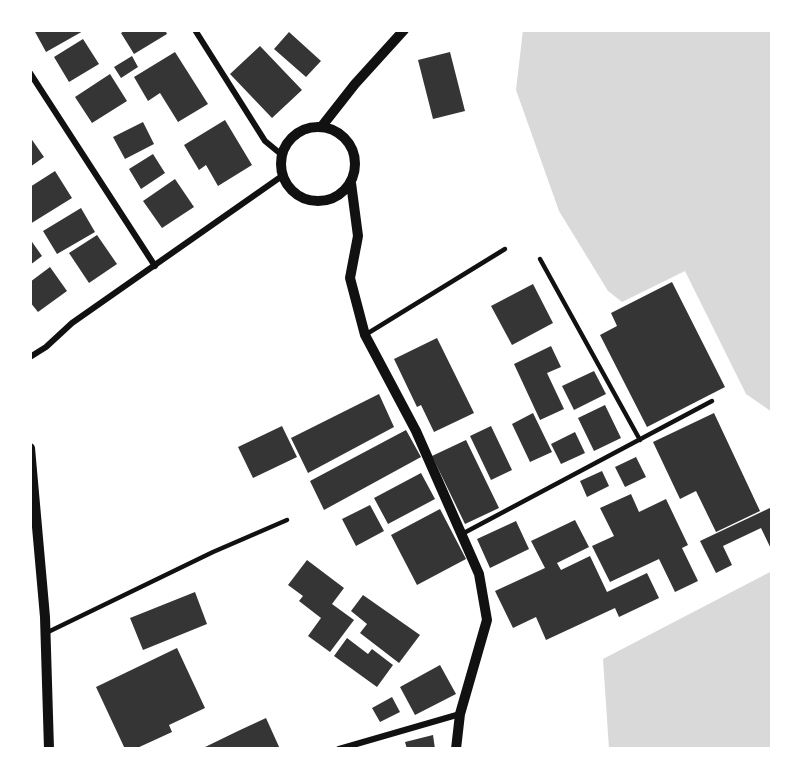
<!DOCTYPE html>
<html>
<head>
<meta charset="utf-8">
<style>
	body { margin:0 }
	#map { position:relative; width:802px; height:779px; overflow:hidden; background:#fff; font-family:Barlow,sans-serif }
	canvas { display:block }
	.frame { position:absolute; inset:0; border:32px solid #fff; pointer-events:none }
</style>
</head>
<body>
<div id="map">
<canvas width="802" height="779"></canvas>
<div class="frame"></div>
</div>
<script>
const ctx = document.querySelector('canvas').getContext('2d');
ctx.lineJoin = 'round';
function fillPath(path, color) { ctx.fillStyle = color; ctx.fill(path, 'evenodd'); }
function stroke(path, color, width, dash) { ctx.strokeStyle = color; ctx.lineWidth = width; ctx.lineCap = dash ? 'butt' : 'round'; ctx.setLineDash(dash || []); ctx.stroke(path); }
const water = new Path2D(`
	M523,30H772V412L746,394L685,271L622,302L608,291L559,211L516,90Z
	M772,571V749H609L603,659Z`);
const building = new Path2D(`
	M34,30H85L46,52Z
	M126,30H165L167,34L134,54L121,33Z
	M289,32L321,61L306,77L274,49Z
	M83,39L99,64L69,82L54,57Z
	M260,46L302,90L272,118L230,74Z
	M175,52L208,104L178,122L160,93L148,101L134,77Z
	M450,52L465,111L433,119L418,60Z
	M132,56L138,67L121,78L114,67Z
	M110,74L127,101L92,123L75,97Z
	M225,120L252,165L218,186L206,165L199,170L184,145Z
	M143,122L154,144L125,159L113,137Z
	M30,137L44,157L30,167Z
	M153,154L165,173L141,189L129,169Z
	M55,171L72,198L30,224V187Z
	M175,179L194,207L162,228L143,201Z
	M81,208L95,232L57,254L43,231Z
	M97,235L117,264L89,283L69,253Z
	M30,239L42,256L30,265Z
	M50,267L67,291L38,312L30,302V282Z
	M672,282L725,387L647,427L600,335L617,326L611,313Z
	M533,284L553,323L512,345L491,306Z
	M437,338L474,413L434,432L421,405L417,407L394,359Z
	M551,346L561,367L547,373L564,409L540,420L514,364Z
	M594,371L606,394L574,410L562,386Z
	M379,394L394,427L308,473L291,438Z
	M605,405L621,438L594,451L578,418Z
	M533,413L552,452L530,462L512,424Z
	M714,413L760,511L716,532L696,491L680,499L653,442Z
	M282,426L297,457L253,478L238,447Z
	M491,426L512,470L491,480L470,436Z
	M406,430L421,457L324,510L310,481Z
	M575,432L585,453L561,464L551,444Z
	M466,440L499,508L465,524L432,456Z
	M636,457L646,477L625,487L615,467Z
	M602,471L609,486L587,497L580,481Z
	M421,473L435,499L388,524L374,498Z
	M631,494L639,512L666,499L688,545L682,548L698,581L675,592L659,559L610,582L592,546L614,536L600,508Z
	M370,505L384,531L356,546L342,519Z
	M772,507V551L761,528L723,546L732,565L716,573L700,541Z
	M440,509L466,559L417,585L391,535Z
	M575,520L589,547L557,563L561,570L590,556L607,592L647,573L659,598L619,617L615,608L546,640L536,617L513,628L495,591L545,568L531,541Z
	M516,521L529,549L490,568L477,539Z
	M307,560L344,588L332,604L354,620L330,652L308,636L321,618L299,601L303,596L288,585Z
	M195,592L207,624L143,650L130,618Z
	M363,595L420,635L399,663L360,633L367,624L351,611Z
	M347,638L368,654L372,649L393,665L377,687L334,656Z
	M177,648L205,708L169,725L172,732L135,749H125L96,687Z
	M440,665L456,694L415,715L400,687Z
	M392,697L400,712L380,722L372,708Z
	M266,718L280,749H201L238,731Z
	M433,735L435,749H407L405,742Z`);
const service = new Path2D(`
	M540,259L640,440
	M365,335L505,249
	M462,534L712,401
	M48,632L213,552L287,520`);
const minor = new Path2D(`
	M195,30L265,141L282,155
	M30,73L155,266
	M30,357L46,347L72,323L282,176
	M339,749L460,714`);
const tertiary = new Path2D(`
	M322,126L355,84L404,30
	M281 164a37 37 0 1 1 74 0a37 37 0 1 1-74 0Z
	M351,183L358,236L350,278L365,335L416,431L479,574L487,620L460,714L456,749
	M30,448L45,617L49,749`);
fillPath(water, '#d9d9d9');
fillPath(building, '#353535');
stroke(service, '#111', 4.5);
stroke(minor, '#111', 6);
stroke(tertiary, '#111', 10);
</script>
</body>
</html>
